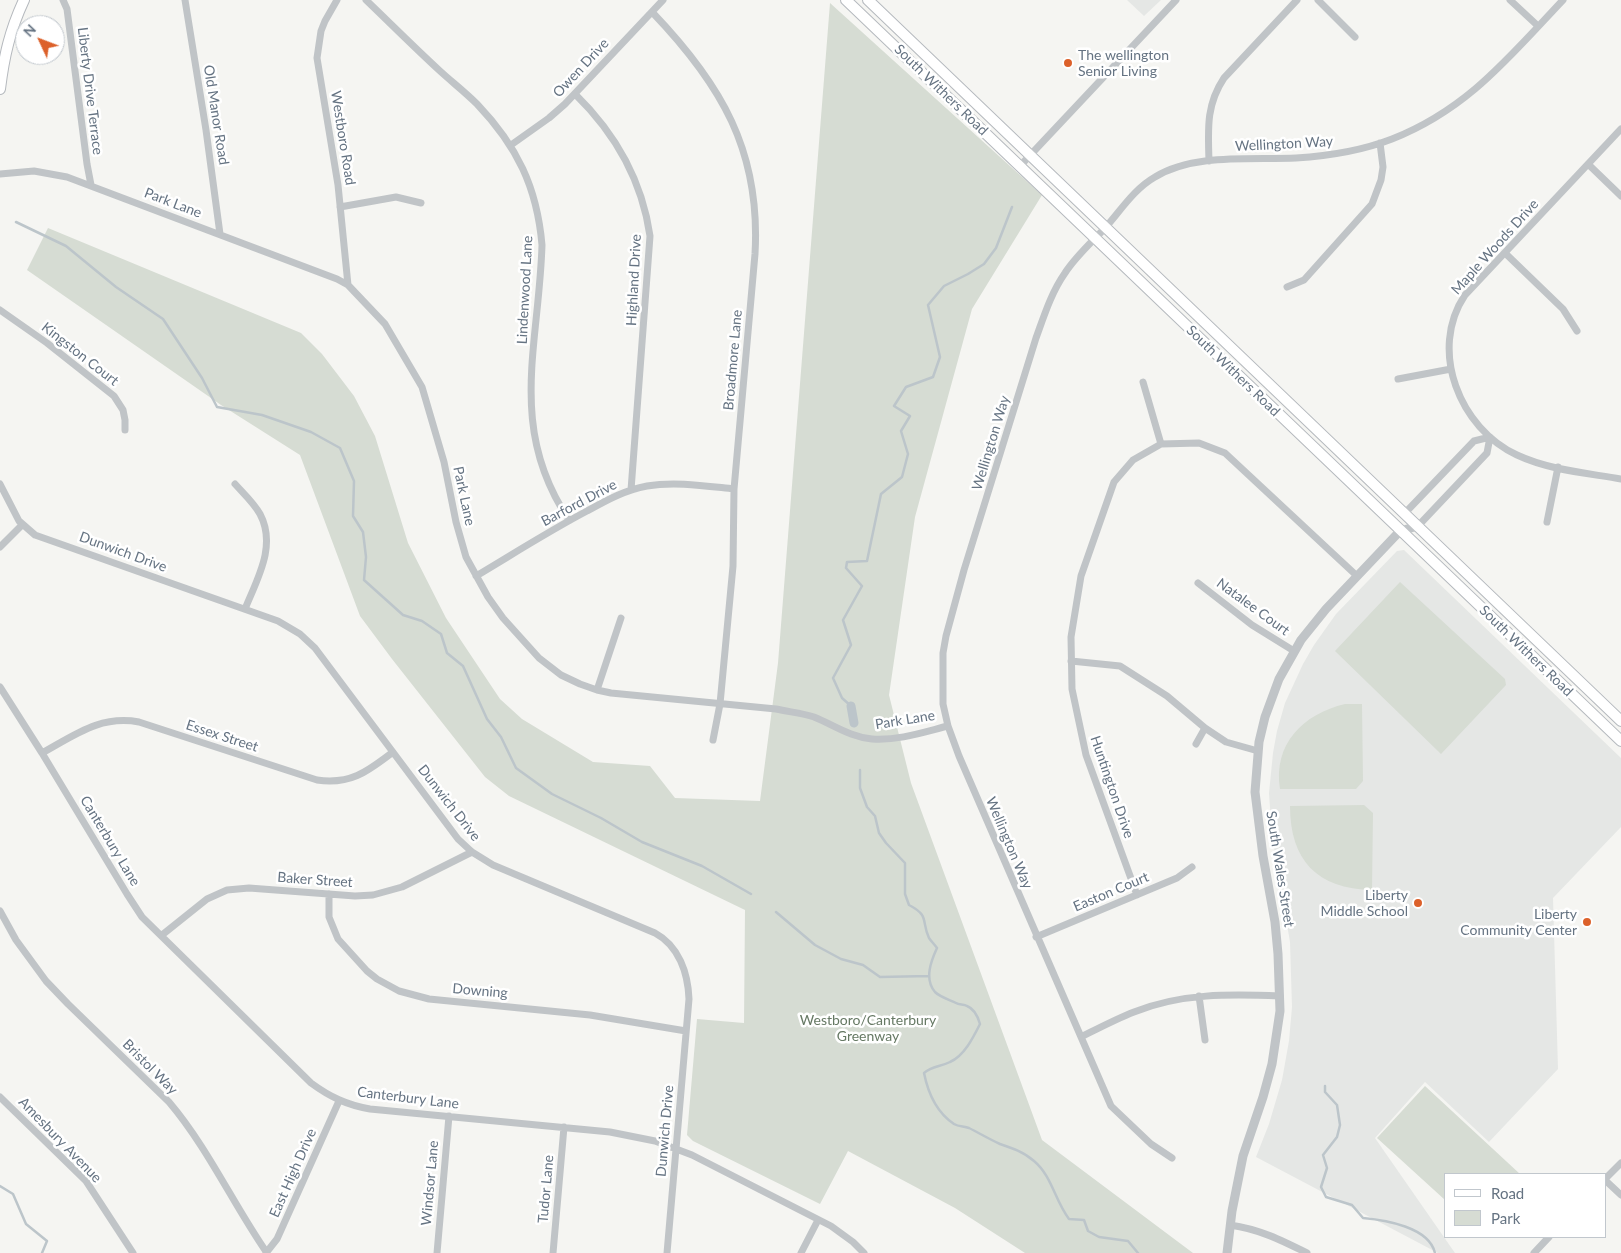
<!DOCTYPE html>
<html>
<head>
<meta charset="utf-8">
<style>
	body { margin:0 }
	#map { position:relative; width:1621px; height:1253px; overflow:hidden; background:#f5f5f2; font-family:Lato,sans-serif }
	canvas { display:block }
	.legend { position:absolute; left:1444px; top:1173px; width:162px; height:65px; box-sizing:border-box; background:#fff; border:1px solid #c1c7cd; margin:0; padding:6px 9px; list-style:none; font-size:15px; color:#657382 }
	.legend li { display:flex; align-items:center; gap:10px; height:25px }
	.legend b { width:25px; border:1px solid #c1c7cd }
	.north { position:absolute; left:15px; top:15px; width:50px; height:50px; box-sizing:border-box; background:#fff; border:1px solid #c1c7cd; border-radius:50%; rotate:313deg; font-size:14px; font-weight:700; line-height:20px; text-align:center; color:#657382 }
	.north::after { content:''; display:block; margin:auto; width:18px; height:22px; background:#dc612a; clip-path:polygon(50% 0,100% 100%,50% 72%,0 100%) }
</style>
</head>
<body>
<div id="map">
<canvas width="1621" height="1253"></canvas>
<ul class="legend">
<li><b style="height:6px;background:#fff"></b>Road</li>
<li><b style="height:14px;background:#d6dcd3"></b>Park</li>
</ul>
<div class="north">N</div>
</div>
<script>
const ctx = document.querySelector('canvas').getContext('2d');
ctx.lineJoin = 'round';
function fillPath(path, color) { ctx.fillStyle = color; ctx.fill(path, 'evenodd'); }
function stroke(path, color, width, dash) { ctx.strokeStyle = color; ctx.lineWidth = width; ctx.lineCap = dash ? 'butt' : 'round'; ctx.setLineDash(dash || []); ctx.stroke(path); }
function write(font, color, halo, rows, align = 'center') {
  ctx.font = font + ' Lato,sans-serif'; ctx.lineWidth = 5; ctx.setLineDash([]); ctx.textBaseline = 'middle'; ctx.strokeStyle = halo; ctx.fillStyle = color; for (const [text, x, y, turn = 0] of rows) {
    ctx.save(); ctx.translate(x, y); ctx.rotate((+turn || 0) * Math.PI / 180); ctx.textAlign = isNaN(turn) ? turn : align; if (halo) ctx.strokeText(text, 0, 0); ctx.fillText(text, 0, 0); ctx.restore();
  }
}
const built = new Path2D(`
	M1127,0H1161L1144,16Z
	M1404,550L1621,758V827L1553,898L1558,1069L1489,1142L1425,1082L1375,1138L1455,1253H1438L1256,1157L1269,1124L1282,1080L1289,1041L1292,1007L1290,942L1272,836L1269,793L1273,753L1277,731L1285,703L1303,664L1314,645L1336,614L1397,551Z`);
const green = new Path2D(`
	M830,3L1042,195L972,309L915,517L889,695L911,783L1042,1140L1193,1253H1025L955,1208L848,1151L820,1204L693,1141L687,1135L697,1019L744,1023L745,910L509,796L485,777L392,659L360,616L300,455L221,405L27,270L48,228L301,333L322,354L354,396L375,436L408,543L446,618L500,699L522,719L593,762L650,766L675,798L760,801L778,663Z
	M1400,582L1505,679L1506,685L1441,754L1335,651Z
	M1345,704H1362L1363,781L1356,789H1280C1273,744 1303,714 1345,704Z
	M1364,805L1373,813L1372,890C1317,889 1290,860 1290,806Z
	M1425,1086L1520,1174H1445V1200L1377,1138Z`);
const stream = new Path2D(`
	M16,222L66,246L116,287L163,319L202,378L217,407L262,415L311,432L340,448L354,481L353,516L363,532L366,557L364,580L403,615L422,621L441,634L447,653L463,666L487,719L501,737L516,768L552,794L601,818L642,842L702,866L751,894
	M851,706L842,698L833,678L851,645L843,620L862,586L846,568L847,562L867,561L881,494L902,477L908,454L901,431L910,416L894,406L906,387L933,377L940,357L928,305L944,286L968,274L984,264L996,248L1012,207
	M860,770V788L867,807L875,816L879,833L886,843L905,863V894L909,905C930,916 921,921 929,938C931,941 935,945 937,948C931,961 924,979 935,992C940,997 950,1000 956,1003C959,1005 964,1004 967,1006C975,1009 978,1017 980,1024C973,1038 964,1056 950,1062C940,1067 932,1066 924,1073C928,1093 936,1112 954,1124C959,1127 964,1126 969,1128C979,1133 989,1139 1000,1144C1012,1148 1024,1152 1034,1161C1052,1176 1055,1201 1069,1219L1084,1220L1088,1231L1099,1237L1128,1241L1138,1253
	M776,912L815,945L841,959L863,965L880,977L929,976
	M1325,1086V1092L1337,1105L1340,1125L1337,1137L1323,1155L1327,1168L1321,1187L1326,1197L1352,1205L1363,1218C1385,1220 1429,1227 1435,1253
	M0,1186L13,1194L26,1224L47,1241L42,1253`);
const canal = new Path2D(`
	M851,706L854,723`);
const minor = new Path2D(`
	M63,0L67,9L87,164L91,185
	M185,0L206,130L220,234
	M337,0L325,21L321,31L317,58L338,185L348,285
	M366,0C391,24 415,48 440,71C452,82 465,92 477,104C517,146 537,187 542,245C539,346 507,428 569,520
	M1318,0L1355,37
	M1510,0L1538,26
	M652,12C721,84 761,151 755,254L734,489L733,566L720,704L713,740
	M575,94C616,134 642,180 650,236L631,490
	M1621,129L1465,295C1428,350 1460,429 1517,455C1549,470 1587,473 1621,479
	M511,145L549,118L565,104L663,0
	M1209,161C1208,129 1206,105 1224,78L1297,0
	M1588,164L1621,196
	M1020,166L1176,0
	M0,174L34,171L67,177L337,279L348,285L385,324L422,387L444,462L456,522L466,557L488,597L503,618L539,658L561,675L580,684L597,690L611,693L776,709C789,712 802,713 814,717C834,725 850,737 872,739C897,741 924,732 948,726
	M340,207L396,197L421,203
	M1505,253L1563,309L1577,331
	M1287,287L1304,280L1372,204L1381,180L1383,167L1380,143
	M0,310L47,343L114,396L123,410L125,420V430
	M1398,379L1451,369
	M1143,382L1161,444
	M0,484L19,521L35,535L278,621L300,634L315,648L458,839L472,852L493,865L655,933C679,946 688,973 689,999L667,1253
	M235,484C244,494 254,503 260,514C277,546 257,579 245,609
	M1405,513L1474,441L1490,437L1487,453L1418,526
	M1547,522L1558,467
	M0,547L22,525
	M476,576C513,554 549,531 587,511C607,500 625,490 647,486C675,481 706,486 734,489
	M1198,583L1252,625L1294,651
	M1071,661L1120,666L1167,696L1205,728L1226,742L1258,751
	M0,687L42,753L127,894L142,917L311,1083C330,1097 347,1105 370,1109L610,1132L655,1141L692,1155L831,1226L853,1242L864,1253
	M597,690L621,618
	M1196,744L1205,728
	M42,753C75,735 100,715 139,722L317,780C351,785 368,771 393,752
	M329,894V917L338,939L367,971L377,979L399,991L429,999L590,1015L686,1031
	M1137,895L1086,755L1072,689L1071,637L1081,576L1114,482L1133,460L1161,444L1199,443L1225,453L1357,576
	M0,911L16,940L46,981L68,1004L169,1102C208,1148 233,1204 267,1253
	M162,935L207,899L227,890L249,888L355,896L373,895L402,887L472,852
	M1036,937L1177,878L1192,867
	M1199,996L1205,1040
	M1081,1037C1099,1028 1116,1019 1134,1012C1181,993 1230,994 1280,996
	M0,1097L86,1181L133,1253
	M1172,1158L1151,1144L1111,1106L959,756L948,726L943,704V653L946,636L964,570L1036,338C1044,316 1051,293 1065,273C1076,256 1092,242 1105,228C1121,210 1134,189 1155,177C1194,153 1251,160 1296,158C1328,156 1361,151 1392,139C1468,109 1509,57 1563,0
	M1605,1179L1621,1163
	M1605,1180L1621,1195
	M1230,1225C1259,1229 1281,1240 1307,1253
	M266,1253L277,1239L339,1101
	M437,1253L449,1116
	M553,1253L564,1127
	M801,1253L818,1220
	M1534,1253L1549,1237`);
const tertiary = new Path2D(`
	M1227,1253L1232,1211L1243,1156L1263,1097L1272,1064L1280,1011L1278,954L1275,922L1263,856L1255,792L1259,742L1265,717L1279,679L1301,640L1326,609L1400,531L1418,526`);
const secondary = new Path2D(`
	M846,0L1621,741
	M868,0L1621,721
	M0,89C4,56 10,30 24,0`);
const markers = [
	[1068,63,5,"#dc612a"],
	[1418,903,5,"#dc612a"],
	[1587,922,5,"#dc612a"]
];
const poiNames = [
	["The wellington",1078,55,"left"],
	["Senior Living",1078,71,"left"],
	["Liberty",1408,895],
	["Middle School",1408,911],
	["Liberty",1577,914],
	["Community Center",1577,930]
];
const streetNames = [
	["Owen Drive",581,68,-47],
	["South Withers Road",941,90,44],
	["Liberty Drive Terrace",90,91,83],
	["Old Manor Road",216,115,81],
	["Westboro Road",343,138,81],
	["Wellington Way",1284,144,-3],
	["Park Lane",173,203,21],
	["Maple Woods Drive",1495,247,-48],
	["Highland Drive",634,280,-87],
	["Lindenwood Lane",525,290,-87],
	["Kingston Court",80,354,38],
	["Broadmore Lane",733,360,-85],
	["South Withers Road",1233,371,44],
	["Wellington Way",991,443,-73],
	["Park Lane",464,496,78],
	["Barford Drive",579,503,-28],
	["Dunwich Drive",123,552,20],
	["Natalee Court",1253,607,36],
	["South Withers Road",1526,651,44],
	["Park Lane",905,720,-9],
	["Essex Street",222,736,18],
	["Huntington Drive",1112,787,71],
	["Dunwich Drive",449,803,52],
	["Canterbury Lane",110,841,59],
	["Wellington Way",1009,843,67],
	["South Wales Street",1280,869,81],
	["Baker Street",315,880,4],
	["Easton Court",1111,892,-23],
	["Downing",480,991,5],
	["Bristol Way",150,1067,45],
	["Canterbury Lane",408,1098,7],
	["Dunwich Drive",665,1131,-85],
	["Amesbury Avenue",60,1140,46],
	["East High Drive",293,1173,-66],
	["Windsor Lane",430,1183,-85],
	["Tudor Lane",546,1189,-85]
];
const parkNames = [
	["Westboro/Canterbury",868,1020],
	["Greenway",868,1036]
];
fillPath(built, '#e5e7e5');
fillPath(green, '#d6dcd3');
stroke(stream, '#bcc5ca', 2.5);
stroke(canal, '#bcc5ca', 9);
stroke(secondary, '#b5b9be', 12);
stroke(minor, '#c0c4c7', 7);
stroke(tertiary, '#c0c4c7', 9);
stroke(secondary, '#fff', 10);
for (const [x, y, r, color] of markers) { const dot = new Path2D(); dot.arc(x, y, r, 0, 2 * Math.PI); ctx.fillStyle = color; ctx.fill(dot); stroke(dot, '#fff', 2); }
write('14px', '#657382', '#fff', poiNames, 'right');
write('14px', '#657382', '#fff', streetNames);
write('14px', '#667964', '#fff', parkNames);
</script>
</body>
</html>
